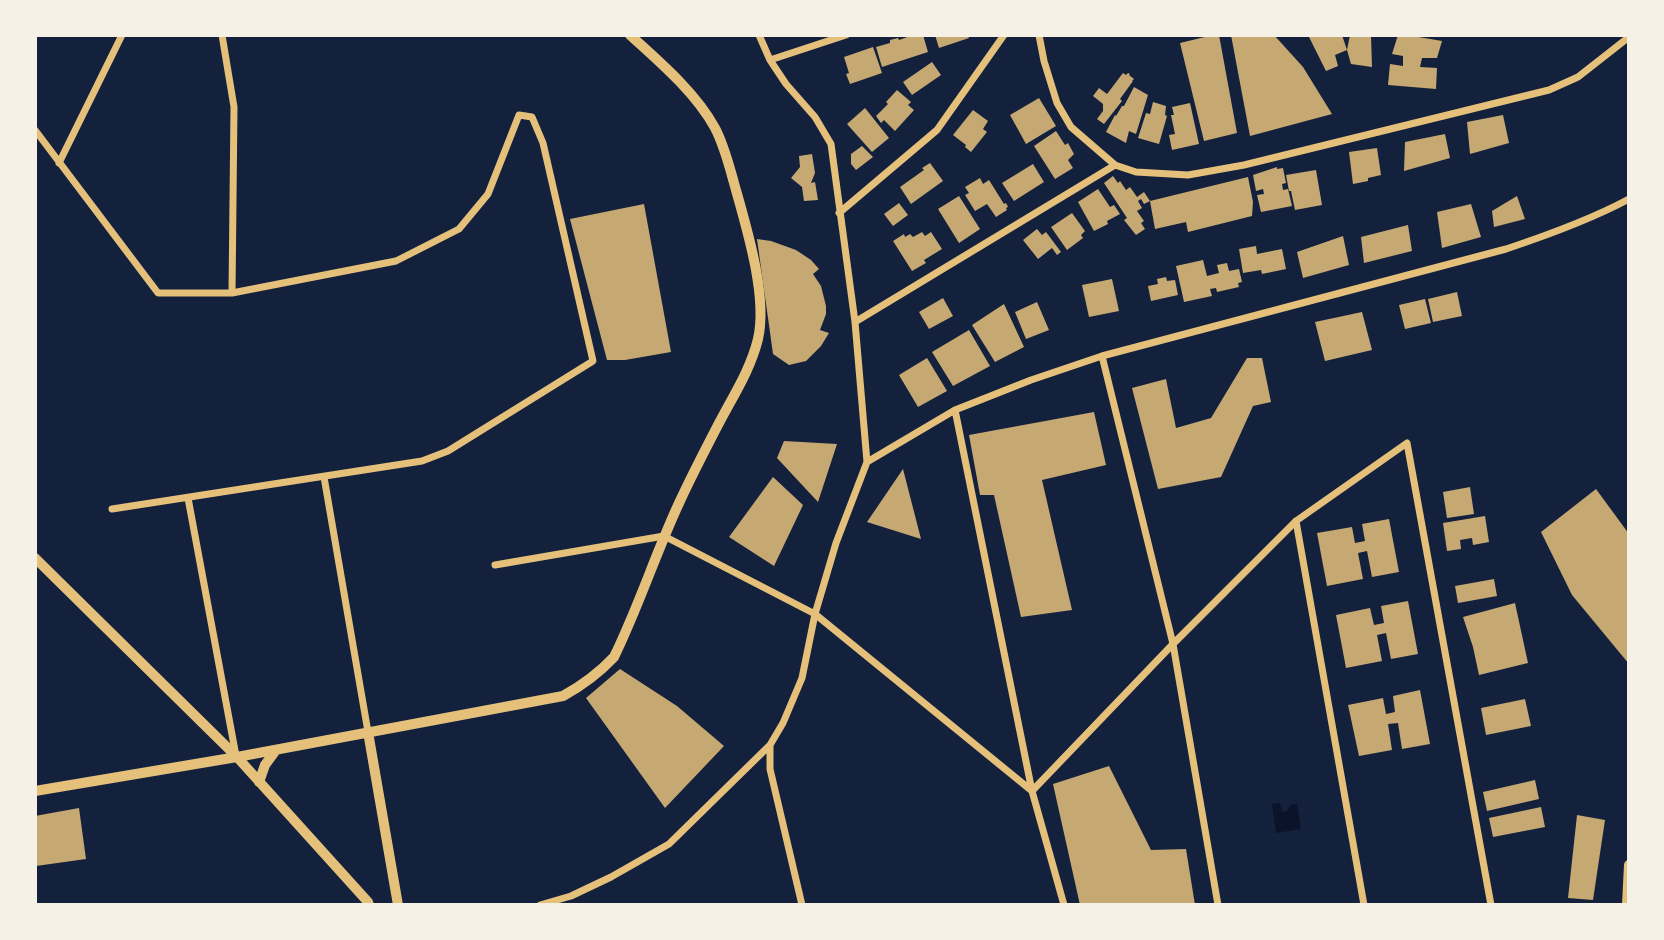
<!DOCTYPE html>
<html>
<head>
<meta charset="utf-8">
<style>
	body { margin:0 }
	#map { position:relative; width:1664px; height:940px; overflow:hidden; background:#14213d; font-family:Quicksand,sans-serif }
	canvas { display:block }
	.frame { position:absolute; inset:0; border:37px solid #f6f1e7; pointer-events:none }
</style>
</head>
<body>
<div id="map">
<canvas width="1664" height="940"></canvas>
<div class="frame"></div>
</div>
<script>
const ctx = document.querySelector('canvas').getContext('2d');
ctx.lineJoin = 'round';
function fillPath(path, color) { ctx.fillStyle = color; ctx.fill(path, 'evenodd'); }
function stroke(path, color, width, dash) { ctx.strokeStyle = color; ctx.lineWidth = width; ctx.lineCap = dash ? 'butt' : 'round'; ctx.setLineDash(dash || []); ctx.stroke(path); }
const water = new Path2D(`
	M1280,803L1282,812L1287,811L1291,805L1297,804L1301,829L1276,833L1272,804Z`);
const building = new Path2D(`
	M913,35H923L928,52L882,67L876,47L890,43V40L898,38L899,40Z
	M935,35H968L969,38L939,48Z
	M1213,35H1219L1237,133L1204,141L1180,43Z
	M1231,35H1274L1303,67L1332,114L1250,136Z
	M1308,35H1342L1347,50L1335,55L1338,66L1326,71Z
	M1350,35H1371L1372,67L1351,64L1347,50Z
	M1398,35H1407L1442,41L1437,58H1422L1420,67L1437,68L1436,89L1388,85L1390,64L1403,66V56L1392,54Z
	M873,47L882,73L850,84L846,74L849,73L844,57Z
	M932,62L941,75L912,95L903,82Z
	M1123,73L1126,75L1128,73L1130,74L1129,75L1134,79L1132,81H1133L1120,99L1122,101L1104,124L1097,119L1103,111V104L1093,96L1099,88L1107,94Z
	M1134,87L1148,95L1136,134L1129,131L1126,143L1106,132L1115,115L1116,116L1122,106H1124Z
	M897,90L911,102L908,105L914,110L895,131L884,120L881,123L876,116L888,104L886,102Z
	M1039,98L1056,126L1026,144L1010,115Z
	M1153,102L1166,106L1165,115L1167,116L1159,144L1138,138L1146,113L1150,114Z
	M1190,103L1199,144L1172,150L1169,135L1175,134L1171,115H1174L1172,107Z
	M865,108L889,138L872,152L847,124Z
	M973,110L988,121L983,129L987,132L971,152L965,147L966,145L953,135Z
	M1503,115L1509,143L1470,154L1467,122Z
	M1056,131L1065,145L1068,143L1074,154L1068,160L1073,168L1055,179L1034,146Z
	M1445,134L1450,158L1404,171L1405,142Z
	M862,146L873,157L856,170L851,164V154Z
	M1377,148L1381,175L1368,178V181L1353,184L1349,152Z
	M812,154L815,173L811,183L815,182L818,200L804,201L802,187L791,178L800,167L799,156Z
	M930,163L943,181L911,204L900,187L924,170L922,168Z
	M1033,164L1044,182L1014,201L1002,183Z
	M1277,167V169L1283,168L1286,183L1282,184L1283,190L1288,189L1292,206L1261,212L1257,195L1264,194L1263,189L1256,191L1253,175Z
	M1316,170L1322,205L1295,210L1291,191H1289L1286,175Z
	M1113,176L1118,183L1120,181L1126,190L1130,187L1137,197L1144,192L1150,201L1144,204L1141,199L1138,201L1142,208L1137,211L1144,221L1141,223L1145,229L1136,235L1124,220L1127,218L1104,183Z
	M1248,177L1253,202L1252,216L1188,232L1186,222L1155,229L1150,201Z
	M980,178L983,184L989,180L1004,204L1006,203L1008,207L1006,208L1007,210L996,217L987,204L975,211L965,195L969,193L965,187Z
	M1098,189L1110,207L1114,205L1120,214L1107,221L1108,224L1094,231L1078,202Z
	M959,196L980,229L959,243L938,209Z
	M1517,196L1525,219L1494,227L1492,211Z
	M899,203L908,215L893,226L884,214Z
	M644,204L671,352L625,360H607L570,219Z
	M1471,204L1481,237L1442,248L1437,212Z
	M1072,213L1085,231L1081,235L1083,238L1067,250L1051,227Z
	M1408,225L1412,251L1364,263L1361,237Z
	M1037,229L1042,235L1046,232L1061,252L1057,255L1052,248L1038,259L1023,240Z
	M922,232L925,236L931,232L942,249L924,260L926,263L912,271L893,241L904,234L905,237L910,234L913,237Z
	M1343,236L1349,265L1303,278L1297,252Z
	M757,239L771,241L796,250L811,260L819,269L813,274L821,286L826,306V314L820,330L829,333L821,346L806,361L789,365L773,354Z
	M1256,246L1257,254L1282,249L1286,269L1262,274L1261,270L1243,273L1239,249Z
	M1203,260L1207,276L1219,273L1217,265L1227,263L1229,271L1239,269L1242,282L1238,283L1239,287L1217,292L1216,288L1210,289L1212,296L1184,302L1176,266Z
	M1166,277L1167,281L1175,280L1178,295L1151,301L1148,286L1158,284L1157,279Z
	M1112,279L1119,311L1089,317L1082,285Z
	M1457,292L1462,316L1433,322L1428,299Z
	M943,298L953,316L929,329L919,312Z
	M1425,299L1431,323L1405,329L1399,305Z
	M1037,302L1049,330L1026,339L1015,312Z
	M1004,304L1024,347L995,362L972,325Z
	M1362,312L1372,350L1325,361L1315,322Z
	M969,330L990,366L953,386L932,352Z
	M927,358L947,391L918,407L899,375Z
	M1247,358H1262L1271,402L1253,406L1221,477L1158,489L1132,388L1166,379L1176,428L1211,418Z
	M1094,412L1106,465L1042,480L1072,610L1021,617L994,495H980L969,435Z
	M784,441L837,444L818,502L777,458Z
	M903,469L921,539L867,522Z
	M773,477L803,505L774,566L729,537Z
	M1470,487L1474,514L1447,518L1443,492Z
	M1596,489L1629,534V664L1572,595L1541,532Z
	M1485,516L1489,542L1473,545L1472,538L1460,540L1461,549L1447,551L1443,523Z
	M1389,519L1399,572L1372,577L1367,551L1358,553L1363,579L1327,586L1317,533L1352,527L1355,543L1365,541L1362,524Z
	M1494,579L1497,596L1458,603L1455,586Z
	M1408,601L1418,654L1391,659L1386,633L1377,635L1382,661L1346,668L1336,615L1370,608L1374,625L1384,623L1381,606Z
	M1515,603L1528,663L1479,675L1473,647L1463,617Z
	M620,669L677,706L724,746L665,808L586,698Z
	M1420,690L1430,744L1402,749L1398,723L1388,724L1392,750L1359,756L1348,705L1383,698L1386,714L1395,712L1393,696Z
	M1525,699L1531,726L1486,735L1481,708Z
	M1109,766L1151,850L1186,849L1195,905H1080L1053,784Z
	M1535,780L1539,799L1487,811L1483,792Z
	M1541,807L1545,827L1493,837L1489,818Z
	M79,808L86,859L36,866L35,816Z
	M1577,815L1605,820L1593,900L1568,898Z`);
const minor = new Path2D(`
	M222,35L234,107L232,293
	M759,35L770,60L786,84L815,117L831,144L855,322L867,462
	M1039,35L1044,61L1057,103L1071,127L1115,165L1136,172L1188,175L1244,165L1549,90L1578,77L1629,37
	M770,60L846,35
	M35,130L158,293H232L396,261L459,229L488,194L519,115L532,117L543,143L593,361L448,451L422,461L112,509
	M59,163L122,35
	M839,213L937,130L1004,35
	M855,322L1115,165
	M1102,356L1173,644L1218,905
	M955,410L1032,791L1064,905
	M324,477L368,732
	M188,498L236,756
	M1296,521L1364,905
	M495,565L664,536L815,614L1032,791
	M770,745V769L802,905
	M1032,791L1173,644L1296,521L1407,443L1491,905
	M540,905L571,896L611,877L669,844L770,745L783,723L802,678L815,614L836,543L867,462L955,410L1031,380L1102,356L1506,249C1548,235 1590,220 1629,199`);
const tertiary = new Path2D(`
	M35,558L237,757L368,902L369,905
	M368,732L398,905
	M259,782L265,765L276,750
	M35,791L237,757L563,696C583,685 599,673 614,657C639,606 656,552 680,501C692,475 705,450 718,425C733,396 750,371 758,339C768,296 746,226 734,183C729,165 724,145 715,128C696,93 660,62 630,35`);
const secondary = new Path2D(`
	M1627,905L1629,865`);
fillPath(water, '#0b132b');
fillPath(building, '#c6a872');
stroke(minor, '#e5c07b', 7);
stroke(tertiary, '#e5c07b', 10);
stroke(secondary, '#e5c07b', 10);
</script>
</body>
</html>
